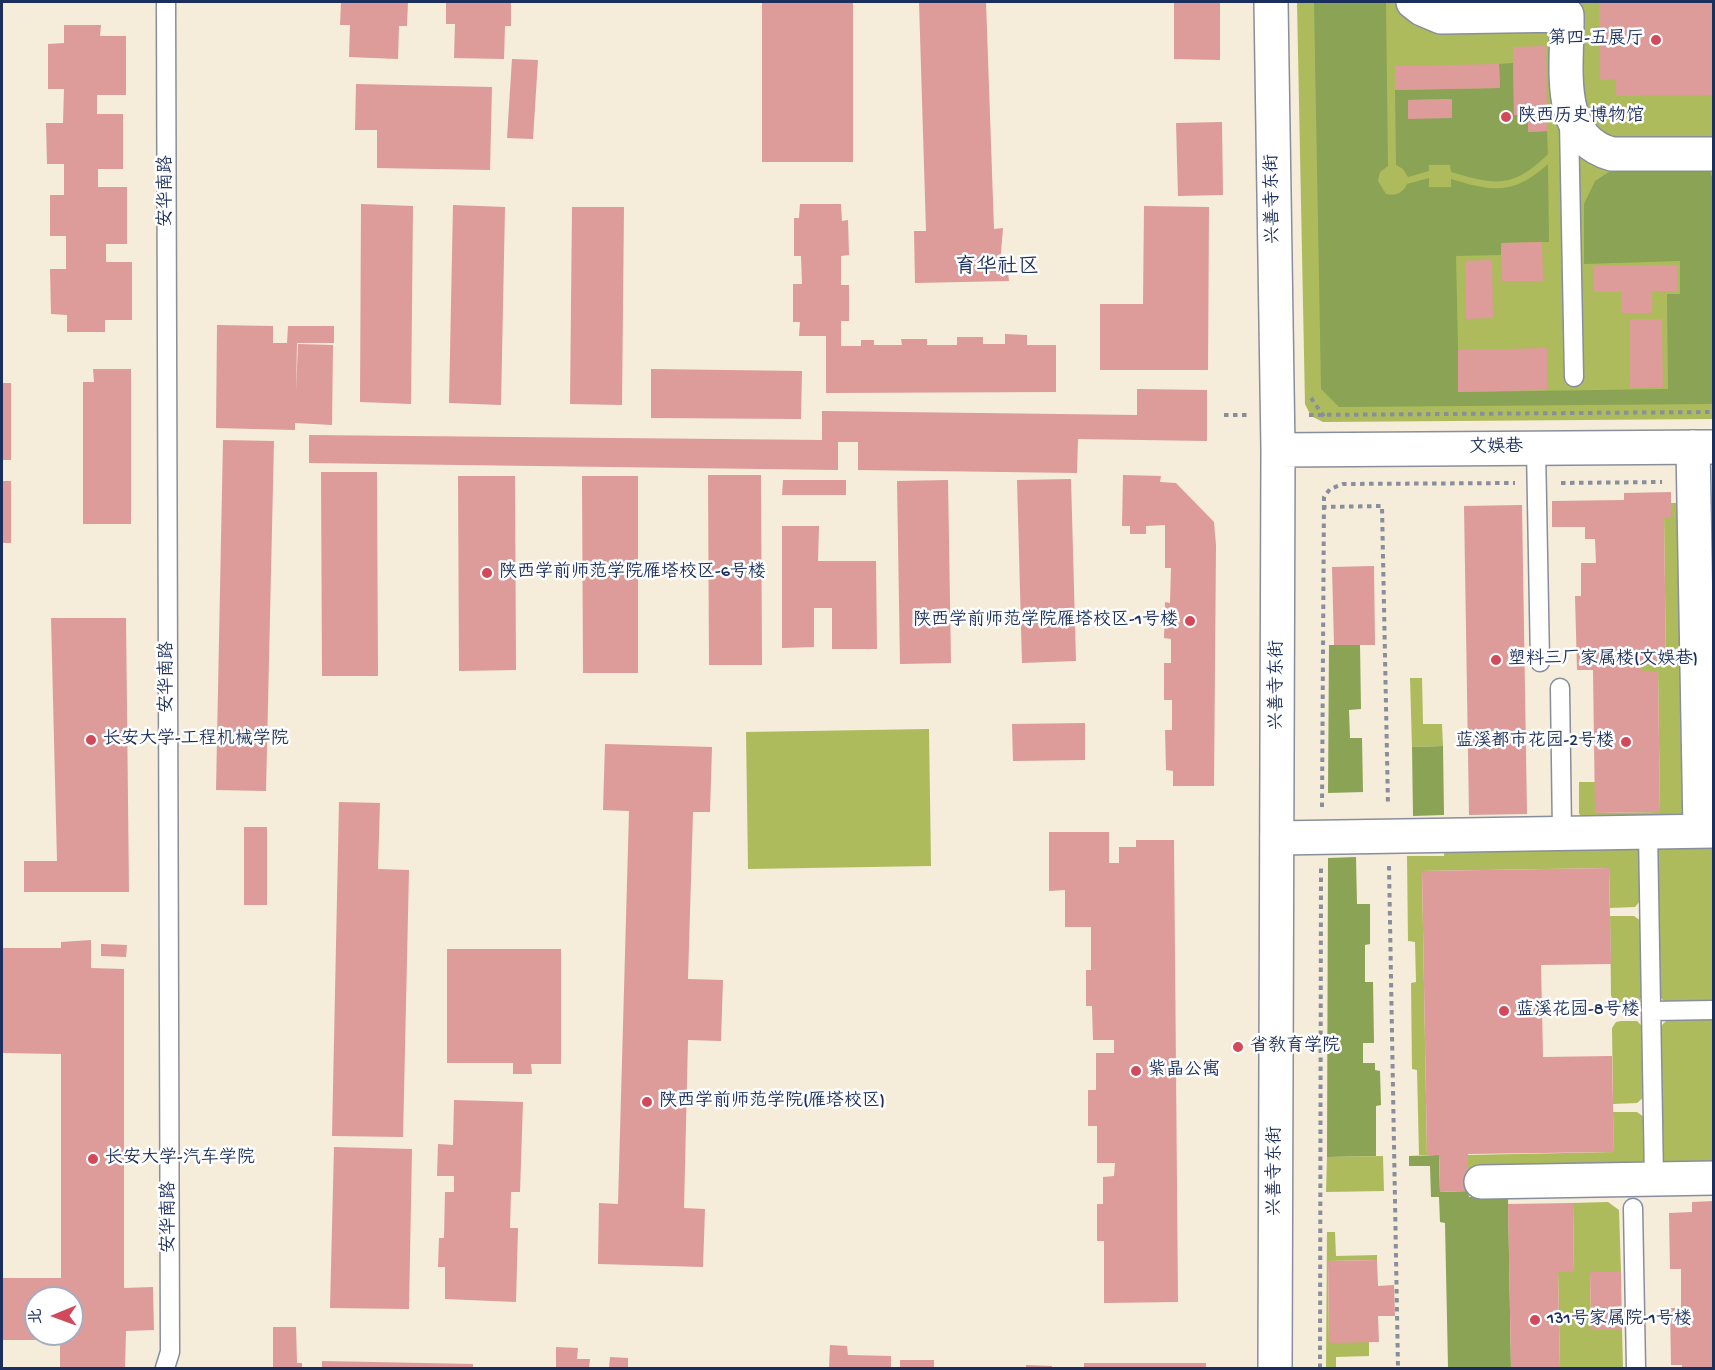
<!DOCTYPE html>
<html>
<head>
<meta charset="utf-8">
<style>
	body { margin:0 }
	#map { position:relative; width:1715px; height:1370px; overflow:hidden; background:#f5ecd9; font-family:"Gochi Hand","LXGW WenKai TC",sans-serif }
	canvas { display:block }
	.frame { position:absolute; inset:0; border:3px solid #1b2f5e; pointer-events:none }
	.north { position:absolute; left:24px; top:1286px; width:60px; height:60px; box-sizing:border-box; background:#fff; border:2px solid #a4acbf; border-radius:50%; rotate:269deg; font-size:16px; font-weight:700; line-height:24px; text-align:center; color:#1b2f5e }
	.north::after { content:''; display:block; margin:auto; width:21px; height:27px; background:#d1495b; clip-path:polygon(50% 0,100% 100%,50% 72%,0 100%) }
</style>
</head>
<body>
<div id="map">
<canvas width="1715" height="1370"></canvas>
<div class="frame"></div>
<div class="north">北</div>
</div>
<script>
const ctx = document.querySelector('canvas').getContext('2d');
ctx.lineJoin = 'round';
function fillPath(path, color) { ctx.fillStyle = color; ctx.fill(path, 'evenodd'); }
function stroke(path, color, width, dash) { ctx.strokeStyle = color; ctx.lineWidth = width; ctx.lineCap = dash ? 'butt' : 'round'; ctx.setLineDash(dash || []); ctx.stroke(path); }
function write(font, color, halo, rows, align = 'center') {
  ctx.font = font + ' "Gochi Hand","LXGW WenKai TC",sans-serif'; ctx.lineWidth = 5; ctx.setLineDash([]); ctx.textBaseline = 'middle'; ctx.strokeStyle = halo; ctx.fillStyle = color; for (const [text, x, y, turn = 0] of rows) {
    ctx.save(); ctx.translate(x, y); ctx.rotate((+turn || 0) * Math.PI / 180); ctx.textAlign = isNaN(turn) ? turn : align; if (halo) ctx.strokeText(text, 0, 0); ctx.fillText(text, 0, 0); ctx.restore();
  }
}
const green = new Path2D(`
	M1297,2H1713V419L1323,422L1311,416L1305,404Z
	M1671,503H1681L1685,815L1582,819L1579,813V782H1595V813L1660,812L1658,671H1641V663L1666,662L1664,517H1671Z
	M1410,678H1422L1423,724H1442L1443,746L1412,747Z
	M929,729L931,866L748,869L746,732Z
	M1713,840V1002H1665L1659,996L1657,846Z
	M1445,844L1639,846L1640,901L1635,907L1610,908L1609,868L1422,871L1427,1155H1419L1417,1070L1412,1069L1411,983L1416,982L1415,942L1408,941L1407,856H1444Z
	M1610,916H1634L1641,921L1642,997L1637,1003H1617L1611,996Z
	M1713,1019V1170L1662,1163L1660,1027L1667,1020Z
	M1621,1021H1637L1642,1026L1644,1097L1637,1103L1613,1104L1612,1028L1616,1022Z
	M1613,1112H1637L1644,1117L1645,1165L1468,1174V1155L1614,1152Z
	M1383,1156L1384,1191L1326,1192L1327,1157Z
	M1608,1202L1619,1210L1621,1272H1590L1591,1330H1622L1623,1368H1560L1558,1272L1574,1271L1573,1203Z
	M1327,1232H1335L1336,1256L1377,1255V1260L1328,1261L1329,1342H1369V1356L1336,1357V1368H1326Z`);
const forest = new Path2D(`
	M1314,2H1386L1388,166L1380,172L1378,181L1386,194C1396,196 1403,193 1407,184L1429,178V187H1451V179C1494,192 1513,195 1548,164L1549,242L1502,243L1501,255L1456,256L1459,392L1668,389L1667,294H1680V261L1584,264V204L1595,181L1612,170L1709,167L1714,184L1713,404L1339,407L1321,389Z
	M1513,63L1514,115H1528L1529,132L1547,131L1548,154C1513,189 1495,185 1451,172L1450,165H1429V171L1408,177L1403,169L1396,165L1395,90L1500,88L1499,64ZM1451,99L1408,118V100Z
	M1329,645H1360L1361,709L1349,710L1350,738H1362L1363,792L1328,793Z
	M1443,746L1444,815L1413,816L1412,747Z
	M1356,857L1357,904H1370V944L1365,945V982H1373L1374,1043H1363V1063H1375V1070L1380,1071L1381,1105L1376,1106V1156L1327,1157L1328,858Z
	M1439,1155L1440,1192L1468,1191L1469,1197L1508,1196L1511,1368H1437L1448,1367L1445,1223L1440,1222L1439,1197H1431L1430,1166H1409V1156Z`);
const building = new Path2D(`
	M341,2H408L407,26H399L398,59L349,57L350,25H340Z
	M446,2H511V26H505L504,59L454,58L455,24H446Z
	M762,2H853V162H762Z
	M919,2H986L994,229L1003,228L1000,264L1008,273L1009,281L915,283L914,231H926Z
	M1174,2H1220V60L1174,59Z
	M1599,2H1714V95L1616,96V79L1600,80Z
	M64,25H101L100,36H126V95H97V114H123V169H98V187H127V244H106V262H132V320H105V332H67V315L51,314L50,269H66V236H50V195H64V164H47L46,123H63L64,89H48V44L64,43Z
	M1546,46L1547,131L1528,132V115H1514L1513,47Z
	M512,59L538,60L533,139L507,138Z
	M1499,64L1500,88L1395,90V66Z
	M356,84L492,87L490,170L377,168V130H355Z
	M1452,99V118L1408,119V100Z
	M1222,122L1223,195L1178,196L1176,123Z
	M361,204L413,206L411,404L360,402Z
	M800,204H841L842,221L848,220L849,255L841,256V285H849V321H841V346H861V340H874V345H902L901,339H927V345H957V337H983V344H1005V334L1027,335V345H1056V392L826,393V336H799L800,322H793V284H802L801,256H794V218H799Z
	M453,205L505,207L501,405L449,403Z
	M1144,206L1209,207L1208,370H1100V304H1143Z
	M572,207H624L622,405L570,404Z
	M1542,242L1543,281H1502L1501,243Z
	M1492,260L1493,318L1466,319L1465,261Z
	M1677,265V291H1652V313H1621V292H1594V266Z
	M1629,319H1662L1663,387L1630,388Z
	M217,325L273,326V343H287L288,326H334V343H297L296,393L298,344L333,345L332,425L295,423V430L216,428Z
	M1547,348V390L1458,392V350Z
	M93,369H131V524H83V382H94Z
	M651,369L802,371L801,419L651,418Z
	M2,383H11V460H2Z
	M1137,389L1207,390V441L1078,439L1077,473L858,470V442H838V470L309,463V435L822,440V411L1137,415Z
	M223,440L274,441L266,791L216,790Z
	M321,472H377L378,676H322Z
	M708,475H761L762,665H709Z
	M1123,475L1161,476L1160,482L1176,483L1214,522L1216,545L1214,786H1173V771L1166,770L1165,730H1172V700H1164V663H1171V639L1164,638L1165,602L1170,603L1171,568H1165V525L1146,526V534H1130V526H1122Z
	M458,476H515L516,670L459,671Z
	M582,476H638V673H583Z
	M1071,479L1076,661L1022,663L1017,480Z
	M783,480H846V495H782Z
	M948,480L951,663L900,664L897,481Z
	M2,481H11V543H2Z
	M1671,492V517H1664L1666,662L1641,663V671H1658L1660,812L1595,813L1593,670H1577L1575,596H1581V563H1596L1595,539H1585V527H1552V501L1624,500V493Z
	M1522,505L1527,814L1469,815L1464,506Z
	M782,526H819L818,561H876L877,649H832V608H814V647L782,648Z
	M1374,566L1375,645H1334L1332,567Z
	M51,618H126L129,892H24V861H57Z
	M1085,723V760L1013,761L1012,724Z
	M605,744L712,747L710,812H693L688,979L723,980L721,1041L688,1040L684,1208L705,1209L703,1267L598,1264L599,1203L618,1204L629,811L603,810Z
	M339,802L380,803L378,869L409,870L403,1137L332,1136Z
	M244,827H267V905H244Z
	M1049,832H1109V863H1119V847H1136V840H1174L1178,1302L1104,1303V1241H1097V1204H1103V1177L1114,1176L1115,1163H1097V1126H1088V1090H1096V1053H1114V1040H1093L1092,1006H1086V970H1091V927H1065V890L1049,891Z
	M1609,868L1611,964L1541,965L1543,1057L1612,1056L1614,1152L1468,1154V1191L1440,1192L1439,1155H1427L1422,871Z
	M91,940V968L124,969V1288L153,1287L154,1330L126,1331L125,1368H60V1340H2V1278H61V1054L2,1053V948H61V942ZM36,1298H72V1334H36Z
	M101,944L127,945L126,957L101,956Z
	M447,949H561V1064H531L532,1074H513V1063H447Z
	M454,1100L523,1102L520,1192H511L510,1228H518L516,1302L445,1299V1267H438L439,1238H444L445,1192H454V1176H437L438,1144L453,1145Z
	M334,1147L412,1149L409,1309L330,1308Z
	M1714,1201V1368H1682V1365H1671L1670,1308H1681V1269H1670L1669,1213L1692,1212V1202Z
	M1573,1203L1574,1272H1558L1560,1368H1511L1508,1204Z
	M1377,1260L1378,1286L1394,1285L1395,1316H1378L1379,1342L1329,1343L1328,1261Z
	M1590,1272H1621L1622,1330H1591Z
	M273,1327H296L297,1363H302V1368H273Z
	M830,1345L847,1346L848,1355L891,1356V1368H829Z
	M556,1347L578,1348L577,1359H590L589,1368H556Z
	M610,1357L628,1358V1368H609Z
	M900,1360H934V1368H900Z
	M322,1361L473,1364V1368H322Z
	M1084,1363H1206V1368H1084Z
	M1026,1365L1052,1366V1368H1026Z`);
const path = new Path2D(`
	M1311,398L1325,418
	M1224,415H1248
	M1309,415L1714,412
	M1561,483L1662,482
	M1322,507L1382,506L1388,805
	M1322,807L1324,497L1330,489L1343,484L1515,483
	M1389,866L1398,1368
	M1320,1368L1321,868`);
const service = new Path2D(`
	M1569,122L1574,377
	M1536,448L1540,662
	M1560,688L1562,833
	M1648,832L1654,1179
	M1651,1011L1714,1010
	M1633,1208L1636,1368
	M165,1368L170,1352L166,2`);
const minor = new Path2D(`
	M1413,2L1422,9L1441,17L1567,15C1568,63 1553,138 1612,154H1714
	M1693,447L1700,831
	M1277,838L1714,831
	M1481,1182L1714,1178`);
const tertiary = new Path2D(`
	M1271,2L1278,450L1275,1368
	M1278,450L1714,447`);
const markers = [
	[1656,40,6,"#d1495b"],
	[1506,117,6,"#d1495b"],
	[487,573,6,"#d1495b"],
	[1190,621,6,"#d1495b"],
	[1496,660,6,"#d1495b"],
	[91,740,6,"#d1495b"],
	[1626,742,6,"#d1495b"],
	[1504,1011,6,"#d1495b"],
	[1238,1047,6,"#d1495b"],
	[1136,1071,6,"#d1495b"],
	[647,1102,6,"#d1495b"],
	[93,1159,6,"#d1495b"],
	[1535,1320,6,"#d1495b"]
];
const poiNames = [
	["第四-五展厅",1644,40,"right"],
	["陕西历史博物馆",1518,117],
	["陕西学前师范学院雁塔校区-6号楼",499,573],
	["陕西学前师范学院雁塔校区-1号楼",1178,621,"right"],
	["塑料三厂家属楼(文娱巷)",1508,660],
	["长安大学-工程机械学院",103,740],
	["蓝溪都市花园-2号楼",1614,742,"right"],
	["蓝溪花园-8号楼",1516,1011],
	["省教育学院",1250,1047],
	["紫晶公寓",1148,1071],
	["陕西学前师范学院(雁塔校区)",659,1102],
	["长安大学-汽车学院",105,1159],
	["131号家属院-1号楼",1547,1320]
];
const streetNames = [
	["安华南路",167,191,-90],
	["兴善寺东街",1274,199,-91],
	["文娱巷",1496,448],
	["安华南路",168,677,-90],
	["兴善寺东街",1278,685,-90],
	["兴善寺东街",1276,1171,-90],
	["安华南路",170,1217,-90]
];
const quarterNames = [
	["育华社区",997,269]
];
fillPath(green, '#adbb5d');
fillPath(forest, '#8aa354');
fillPath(building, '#dd9b99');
stroke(service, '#888e9c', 21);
stroke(minor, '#888e9c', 36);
stroke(tertiary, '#888e9c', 36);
stroke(path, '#888e9c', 4, [4.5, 4.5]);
stroke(service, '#fff', 18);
stroke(minor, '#fff', 33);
stroke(tertiary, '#fff', 33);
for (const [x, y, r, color] of markers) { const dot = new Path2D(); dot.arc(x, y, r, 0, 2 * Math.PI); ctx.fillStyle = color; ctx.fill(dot); stroke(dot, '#fff', 2); }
write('18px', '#1b2f5e', '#fff', poiNames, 'left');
write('18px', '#1b2f5e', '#fff', streetNames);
write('21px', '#1b2f5e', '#fff', quarterNames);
</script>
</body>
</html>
